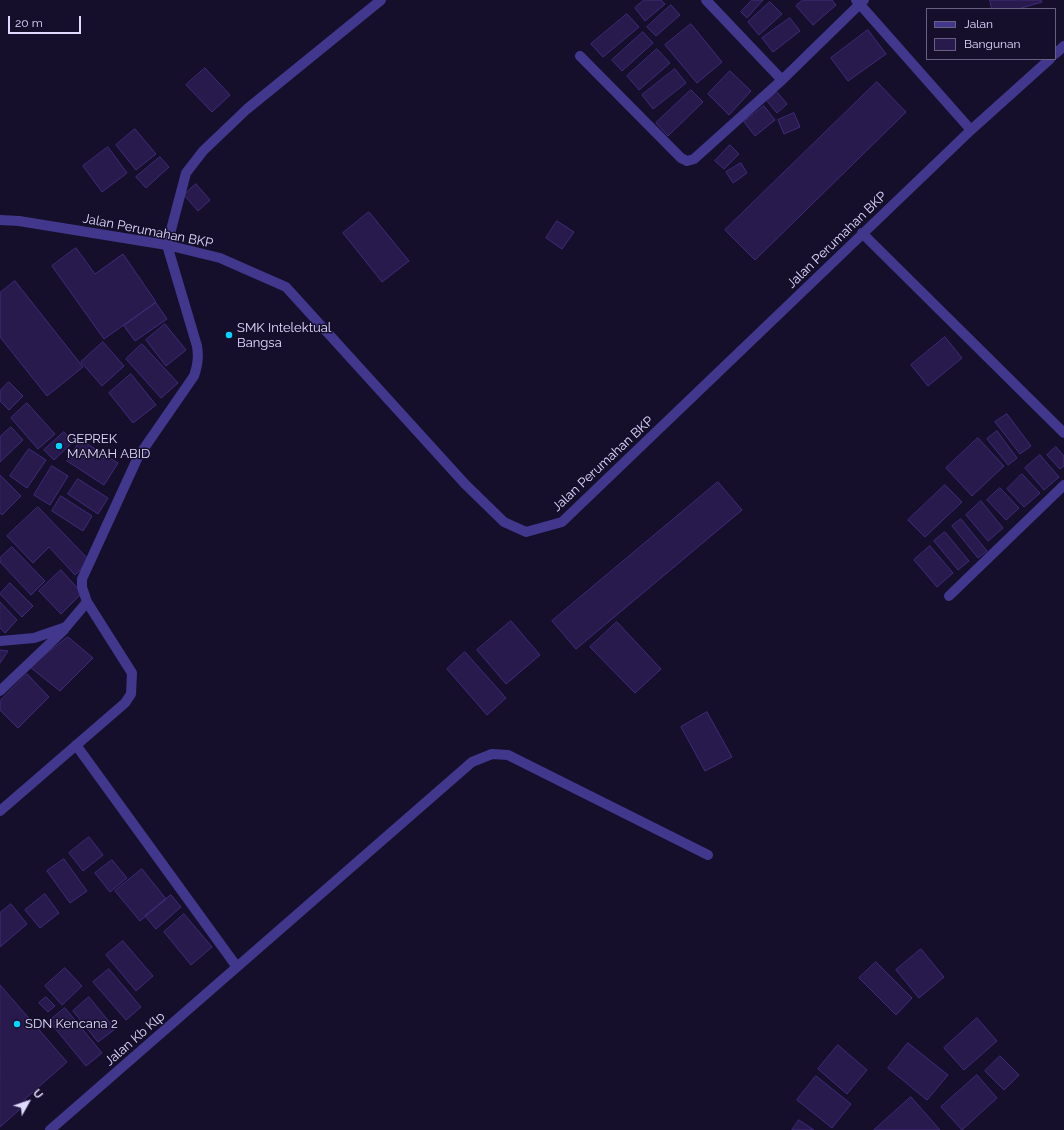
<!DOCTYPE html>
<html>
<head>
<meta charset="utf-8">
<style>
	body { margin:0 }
	#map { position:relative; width:1064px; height:1130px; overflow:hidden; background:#160f2b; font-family:Raleway,sans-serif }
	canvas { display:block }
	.legend { position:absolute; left:926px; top:8px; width:130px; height:52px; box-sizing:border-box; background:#160f2b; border:1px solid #676080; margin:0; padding:5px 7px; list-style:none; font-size:12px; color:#e0daff }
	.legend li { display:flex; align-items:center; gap:8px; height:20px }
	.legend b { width:20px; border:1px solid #676080 }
	.north { position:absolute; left:8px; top:1082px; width:40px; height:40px; -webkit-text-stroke:3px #160f2b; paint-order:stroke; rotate:50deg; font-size:11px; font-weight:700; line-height:16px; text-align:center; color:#e0daff }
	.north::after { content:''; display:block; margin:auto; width:14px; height:18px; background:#e0daff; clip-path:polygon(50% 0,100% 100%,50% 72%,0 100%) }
	.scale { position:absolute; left:8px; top:16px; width:73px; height:18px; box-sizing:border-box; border:2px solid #e0daff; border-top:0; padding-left:5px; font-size:12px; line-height:14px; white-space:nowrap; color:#e0daff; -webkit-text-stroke:3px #160f2b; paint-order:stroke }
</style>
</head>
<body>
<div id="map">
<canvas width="1064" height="1130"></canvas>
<ul class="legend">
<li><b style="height:5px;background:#41388d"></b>Jalan</li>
<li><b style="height:11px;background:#281a4d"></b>Bangunan</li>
</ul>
<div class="north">U</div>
<div class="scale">20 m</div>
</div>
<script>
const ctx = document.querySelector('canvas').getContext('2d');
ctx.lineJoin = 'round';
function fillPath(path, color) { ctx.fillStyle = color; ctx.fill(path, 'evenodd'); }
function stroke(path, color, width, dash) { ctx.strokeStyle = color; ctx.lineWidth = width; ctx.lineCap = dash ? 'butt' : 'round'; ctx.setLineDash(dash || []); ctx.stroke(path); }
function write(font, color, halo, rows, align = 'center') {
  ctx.font = font + ' Raleway,sans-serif'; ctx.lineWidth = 3; ctx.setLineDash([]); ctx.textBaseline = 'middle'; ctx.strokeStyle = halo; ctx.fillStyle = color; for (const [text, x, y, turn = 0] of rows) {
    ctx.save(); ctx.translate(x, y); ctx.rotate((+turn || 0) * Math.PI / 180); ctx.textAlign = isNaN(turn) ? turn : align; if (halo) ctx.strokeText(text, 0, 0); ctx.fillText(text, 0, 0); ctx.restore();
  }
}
const building = new Path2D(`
	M644,0H661L665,4L645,21L635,8Z
	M752,0H763L747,18L741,12Z
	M803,0H832L836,5L813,25L796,6Z
	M990,0H1041L1042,2L1018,9H992Z
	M770,2L782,14L759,35L748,22Z
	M671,5L680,15L656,36L647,27Z
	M627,14L639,27L603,57L591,44Z
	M790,18L800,31L773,52L762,38Z
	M691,24L722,62L697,83L665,45Z
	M868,30L886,54L848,81L831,58Z
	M643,32L653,43L622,71L612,60Z
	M657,49L670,63L639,90L627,76Z
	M205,68L230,95L212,112L186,85Z
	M675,69L686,83L653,109L642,95Z
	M730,71L751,91L729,115L708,94Z
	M877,82L906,112L755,260L725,230Z
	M691,90L703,102L668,136L656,123Z
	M777,92L787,104L777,113L767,101Z
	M764,106L775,120L755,136L744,122Z
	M794,113L800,127L784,134L778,120Z
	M135,129L156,154L136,170L116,145Z
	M730,145L739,154L724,169L715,161Z
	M108,147L127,173L102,192L83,166Z
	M160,157L169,167L146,188L136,177Z
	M741,163L747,173L733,183L726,172Z
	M196,184L210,200L198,211L184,195Z
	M369,212L409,261L382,282L343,233Z
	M557,221L574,232L562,249L546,238Z
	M76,248L95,274L123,254L156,302L104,339L52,266Z
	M15,281L83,367L47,396L0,337V293Z
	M156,303L167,319L135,341L124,326Z
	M165,324L186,350L166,366L146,340Z
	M945,337L962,358L928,386L911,365Z
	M103,342L124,366L102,386L81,362Z
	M142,344L178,383L161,398L126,359Z
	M131,374L156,405L133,423L109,393Z
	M9,382L23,396L9,410L0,401V391Z
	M27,403L55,434L38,449L11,418Z
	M1007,414L1031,446L1020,454L995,422Z
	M11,427L23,440L0,462V437Z
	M997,431L1017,458L1008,465L987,439Z
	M64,432L73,442L54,460L44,450Z
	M978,438L1004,466L972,496L946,468Z
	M81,440L118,463L104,485L67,461Z
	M1056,447L1064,456V466L1060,469L1047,455Z
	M29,449L46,460L27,488L10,476Z
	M1040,455L1059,477L1044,490L1025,468Z
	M52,466L68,476L50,505L34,495Z
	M1022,474L1040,493L1024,507L1007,489Z
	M0,475L21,496L2,515L0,513Z
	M78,479L108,498L98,514L68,494Z
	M718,482L742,510L576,649L552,621Z
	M945,485L962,502L925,537L908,520Z
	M1000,488L1019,508L1006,520L987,500Z
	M61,496L92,516L83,531L52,511Z
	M981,501L1003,528L988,541L966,515Z
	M38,507L90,561L75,575L49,547L33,563L7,536Z
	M961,519L987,551L978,558L952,526Z
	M945,532L969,561L958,570L934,541Z
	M930,546L953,573L937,587L914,560Z
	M12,547L45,581L31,595L0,562V558Z
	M61,570L82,593L61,614L39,591Z
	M10,583L33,606L22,617L0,594Z
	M0,602L17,620L5,633L0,628Z
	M511,621L540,655L506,684L477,650Z
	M617,622L661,669L635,693L590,647Z
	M68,637L93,658L60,691L30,667Z
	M0,650L8,651L0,663Z
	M465,652L506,698L487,715L447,669Z
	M27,674L49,697L18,728L0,710V701Z
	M707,712L732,757L705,771L681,727Z
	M89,837L103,855L83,871L69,853Z
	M64,859L87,891L70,903L47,871Z
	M112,860L127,878L110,892L95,873Z
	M142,869L166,899L140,921L115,891Z
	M45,894L59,913L40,928L25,910Z
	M171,895L181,907L156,929L145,916Z
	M11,904L27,924L0,947V913Z
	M184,914L212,947L191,965L164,932Z
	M123,941L153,976L136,991L106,955Z
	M921,949L944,977L919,998L896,970Z
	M876,962L912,998L896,1015L859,978Z
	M65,968L82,986L62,1005L45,986Z
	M109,969L141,1007L126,1020L93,982Z
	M0,985L67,1062L25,1099L28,1102L0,1127Z
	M46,997L55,1006L48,1012L39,1003Z
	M89,997L115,1029L98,1042L73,1011Z
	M65,1008L102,1053L86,1066L49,1021Z
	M977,1018L997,1041L964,1070L944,1048Z
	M908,1043L948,1075L927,1100L888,1068Z
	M838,1045L867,1070L847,1094L818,1069Z
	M1000,1056L1019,1075L1004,1090L985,1071Z
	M977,1075L997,1098L962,1130L941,1107Z
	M816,1076L851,1104L832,1128L797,1100Z
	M911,1097L940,1130H874Z
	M799,1120L814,1130H792Z`);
const minor = new Path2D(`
	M706,0L782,80
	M856,0L971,130
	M1055,54L1064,46
	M580,56L681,158L687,161L694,159L782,80L864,0
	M0,220L19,221L167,245L220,258L286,287L465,484L504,522L526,532L562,522L971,130L1050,59
	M862,233L1064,433
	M949,596L1064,485
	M0,641L34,638L66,627L87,602
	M0,691L64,630
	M76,745L237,967
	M0,811L125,703L131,694L132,673L87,602L82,587V579L138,457L194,376C198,365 199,357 197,346L167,245L186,173L203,151L247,109L381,0
	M50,1130L472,762L492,754L508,755L708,855`);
const markers = [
	[229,335,4,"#06d5ff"],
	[59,446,4,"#06d5ff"],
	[17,1024,4,"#06d5ff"]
];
const streetNames = [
	["Jalan Perumahan BKP",148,231,11],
	["Jalan Perumahan BKP",837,240,-44],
	["Jalan Perumahan BKP",603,464,-43],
	["Jalan Kb Klp",135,1039,-41]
];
const poiNames = [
	["SMK Intelektual",237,328],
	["Bangsa",237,343],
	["GEPREK",67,439],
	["MAMAH ABID",67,454],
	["SDN Kencana 2",25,1024]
];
fillPath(building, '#281a4d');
stroke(building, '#402b7b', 1);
stroke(minor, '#41388d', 10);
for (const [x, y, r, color] of markers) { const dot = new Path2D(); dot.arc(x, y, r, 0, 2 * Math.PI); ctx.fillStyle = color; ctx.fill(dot); stroke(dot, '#160f2b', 1.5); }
write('13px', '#e0daff', '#160f2b', streetNames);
write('13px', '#e0daff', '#160f2b', poiNames, 'left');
</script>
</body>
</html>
